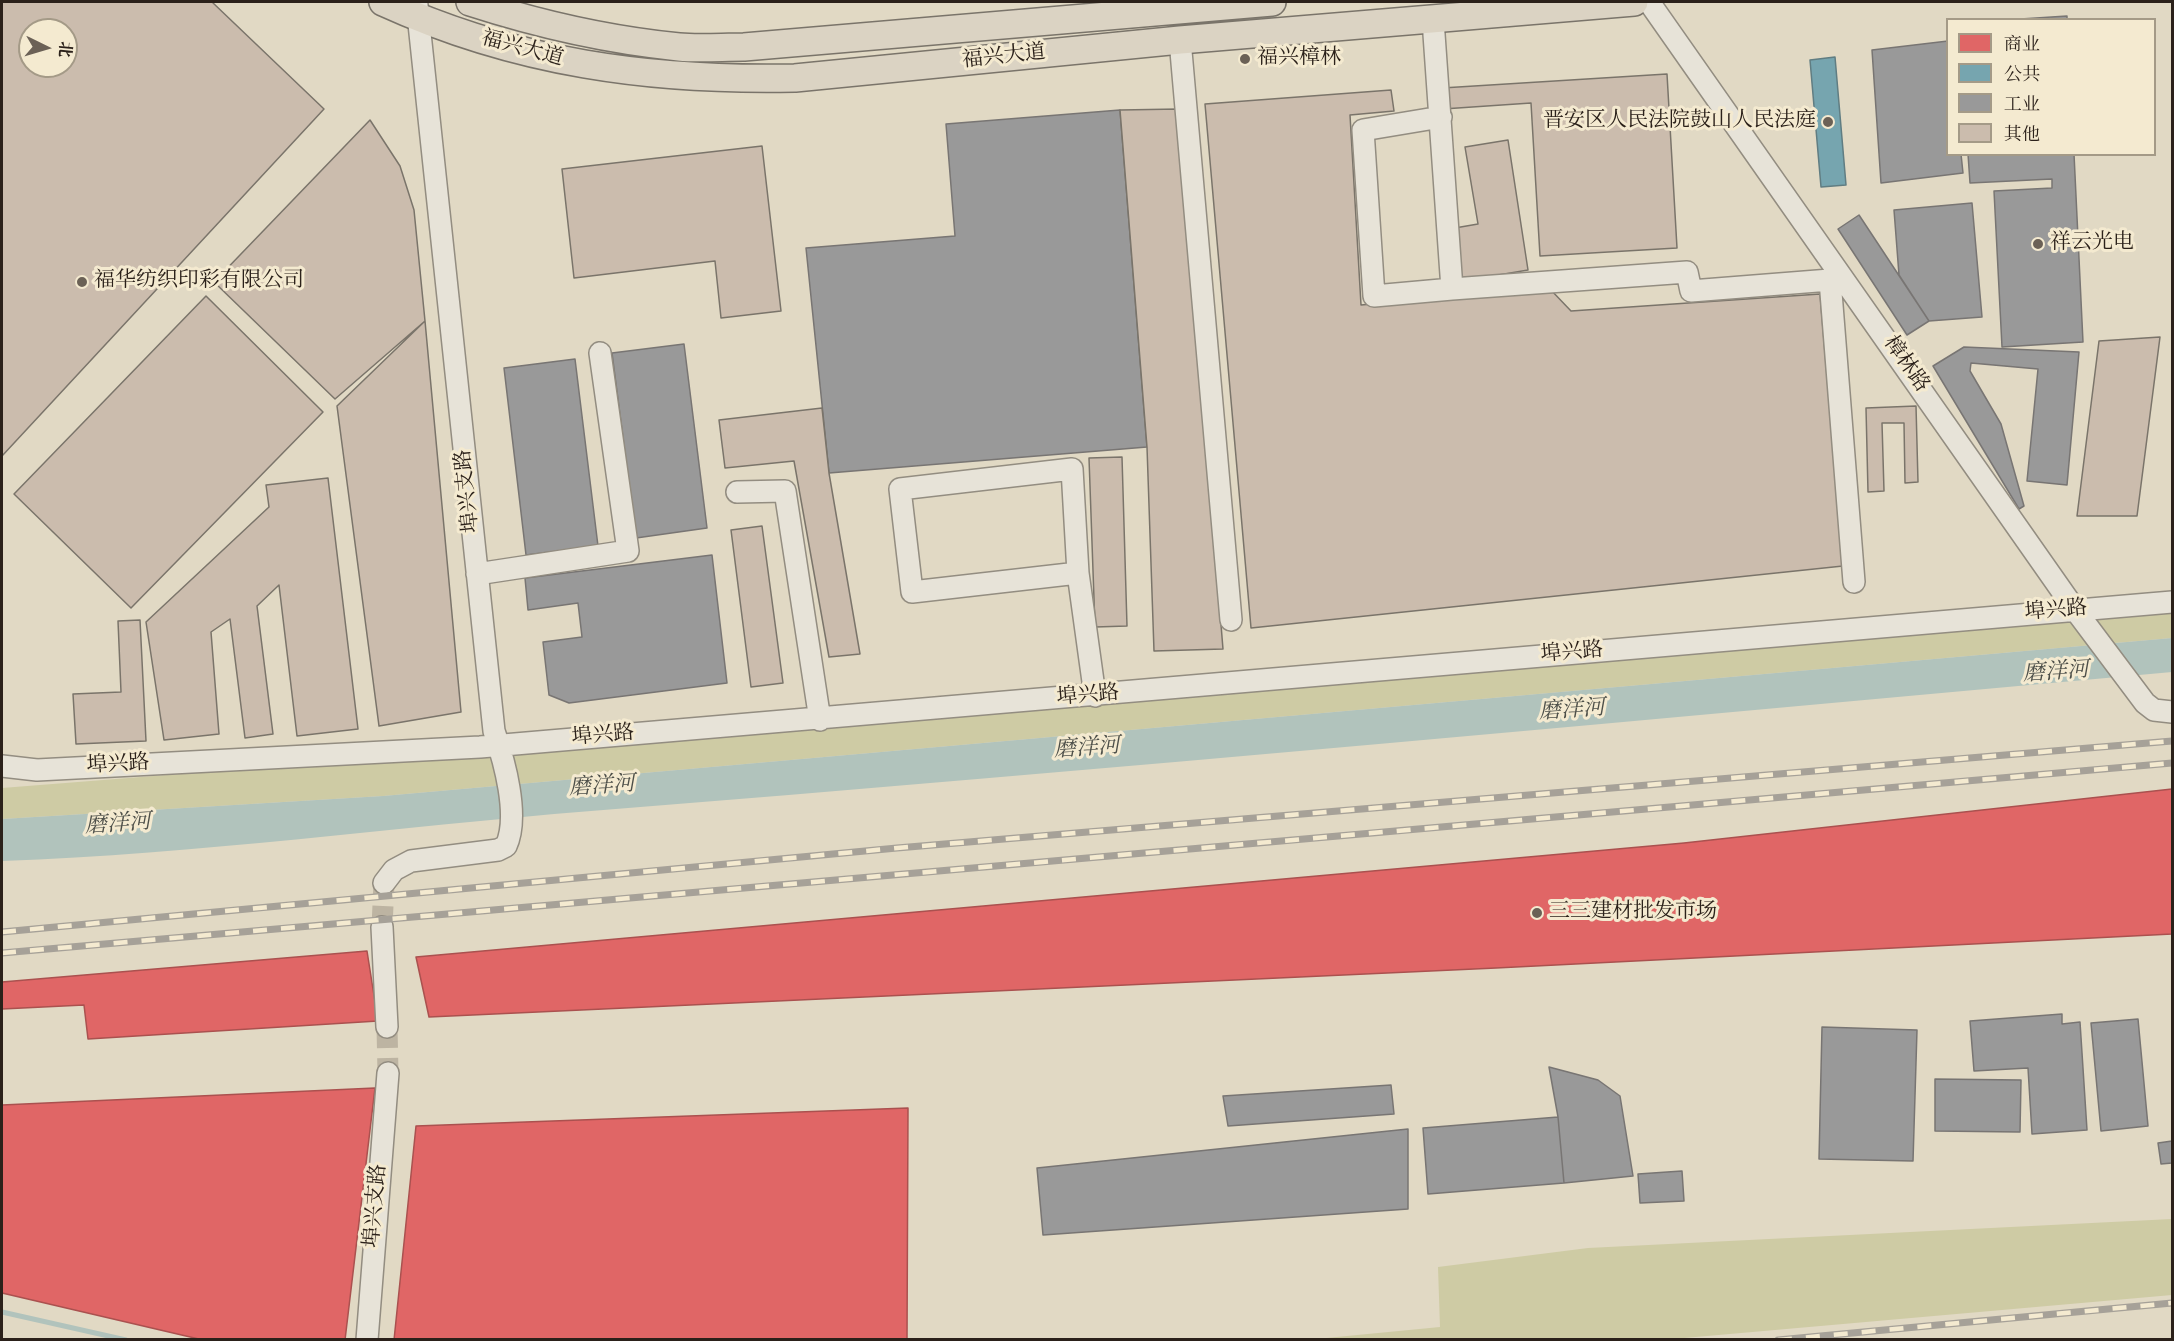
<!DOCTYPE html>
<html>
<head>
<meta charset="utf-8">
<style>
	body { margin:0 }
	#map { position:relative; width:2174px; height:1341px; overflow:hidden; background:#e1d9c4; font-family:Vollkorn,"Noto Serif SC",serif }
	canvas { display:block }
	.frame { position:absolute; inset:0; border:3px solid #2b211a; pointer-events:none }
	.legend { position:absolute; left:1946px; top:18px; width:210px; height:138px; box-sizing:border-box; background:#f4ead0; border:2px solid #a49a87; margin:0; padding:8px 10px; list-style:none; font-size:18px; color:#2b211a }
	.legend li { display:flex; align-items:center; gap:12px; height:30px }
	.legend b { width:30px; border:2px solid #a49a87 }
	.north { position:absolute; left:18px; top:18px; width:60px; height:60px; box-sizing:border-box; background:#f4ead0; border:2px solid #a49a87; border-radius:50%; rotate:95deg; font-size:16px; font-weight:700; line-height:24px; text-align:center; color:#2b211a }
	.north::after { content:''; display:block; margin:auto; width:21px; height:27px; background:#6b6156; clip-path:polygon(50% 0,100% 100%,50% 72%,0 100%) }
</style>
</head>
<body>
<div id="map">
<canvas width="2174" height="1341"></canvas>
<div class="frame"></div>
<ul class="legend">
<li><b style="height:16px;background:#e06666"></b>商业</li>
<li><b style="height:16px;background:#76a5af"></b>公共</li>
<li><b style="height:16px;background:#999"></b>工业</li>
<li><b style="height:16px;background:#cbbcad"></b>其他</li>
</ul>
<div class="north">北</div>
</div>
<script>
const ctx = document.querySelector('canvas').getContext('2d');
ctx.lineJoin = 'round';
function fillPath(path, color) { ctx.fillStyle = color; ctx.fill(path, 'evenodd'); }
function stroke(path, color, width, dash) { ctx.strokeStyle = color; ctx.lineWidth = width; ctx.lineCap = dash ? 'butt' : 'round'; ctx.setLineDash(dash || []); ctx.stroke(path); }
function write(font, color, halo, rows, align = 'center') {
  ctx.font = font + ' Vollkorn,"Noto Serif SC",serif'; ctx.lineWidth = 6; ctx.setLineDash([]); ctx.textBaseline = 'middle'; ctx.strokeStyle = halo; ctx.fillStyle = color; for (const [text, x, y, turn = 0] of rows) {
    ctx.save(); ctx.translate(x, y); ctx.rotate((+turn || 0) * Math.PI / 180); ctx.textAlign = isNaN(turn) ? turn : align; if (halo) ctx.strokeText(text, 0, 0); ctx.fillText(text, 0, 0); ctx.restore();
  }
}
const green = new Path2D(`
	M2172,607V638L383,796L2,819V788L888,718Z
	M2172,1219V1295L1673,1339H1316L1440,1327L1438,1267L1588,1248Z`);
const water = new Path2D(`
	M2172,638V672C1645,720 1118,769 591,811C394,827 198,854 2,861V819L383,796Z`);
const shops = new Path2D(`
	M2172,789V934L1496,968L429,1017L416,957L1684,843Z
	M367,951L378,1021L88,1039L84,1005L2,1009V982Z
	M375,1088L345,1340H203L2,1293V1105Z
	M908,1108L907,1340H394L416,1126Z`);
const public = new Path2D(`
	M1835,57L1846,185L1821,187L1810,60Z`);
const industry = new Path2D(`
	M2067,16V20H2005Z
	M1948,41V154H1961L1963,173L1881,183L1872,50Z
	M1120,110L1147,447L829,473L806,248L955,236L946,124Z
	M1968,154H2074L2083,342L2002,347L1994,191L2052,188V179L1970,183Z
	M1972,203L1982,317L1929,321L1899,275L1894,210Z
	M1859,215L1929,321L1907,335L1838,229Z
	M684,344L707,528L636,538L612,353Z
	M1964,347L2079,352L2067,485L2027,481L2038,369L1971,363L1970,371L2001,424L2024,506L2019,509L1933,366Z
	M575,359L598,546L526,555L504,368Z
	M712,555L727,683L569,703L549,695L543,642L582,637L578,603L528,610L525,578Z
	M2062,1014V1024L2080,1022L2087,1130L2032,1134L2028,1068L1974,1071L1970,1021Z
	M2138,1019L2148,1126L2101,1131L2091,1023Z
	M1822,1027L1917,1030L1913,1161L1819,1159Z
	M1549,1067L1598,1080L1620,1096L1633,1176L1564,1183L1558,1117Z
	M1935,1079L2021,1080L2020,1132L1935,1131Z
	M1391,1085L1394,1114L1228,1126L1223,1096Z
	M1558,1117L1564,1183L1428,1194L1423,1128Z
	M1408,1129V1209L1043,1235L1037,1168Z
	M2172,1141V1163L2161,1164L2158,1143Z
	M1682,1171L1684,1201L1640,1203L1638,1174Z`);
const stream = new Path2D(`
	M2,1312L126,1340`);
const building = new Path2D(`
	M2,2H212L324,109L2,456ZM30,30H66V66H30Z
	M1667,74L1677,248L1540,256L1531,103L1443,109L1442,88Z
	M1391,90L1394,111L1350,115L1361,305L1549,288L1571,311L1820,294L1843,566L1251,628L1205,104Z
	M1179,109L1223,649L1154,651L1147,447L1120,110Z
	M370,120L400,166L414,210L425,321L335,399L214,282Z
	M1508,140L1528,270L1457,282L1449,229L1478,224L1465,147Z
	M762,146L781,311L721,318L715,261L574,278L562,169Z
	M206,296L323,412L131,608L14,494Z
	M425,321L461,712L379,726L337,406Z
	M2160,337L2137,516H2077L2099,341Z
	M1916,406L1918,482L1905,483L1904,423H1882L1884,491L1868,492L1866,408Z
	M822,408L829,473L860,654L829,657L794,461L725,468L719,420Z
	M1122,457L1127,626L1095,627L1089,458Z
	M328,478L358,729L297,736L279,585L257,606L273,734L245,738L230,619L211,632L219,734L164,740L146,622L269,507L266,485Z
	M762,526L783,683L751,687L731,530Z
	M140,620L146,741L76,744L73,694L121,692L118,621Z`);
const minorTunnel = new Path2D(`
	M382,927L384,883
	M387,1027L388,1073`);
const minor = new Path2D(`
	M1649,2L2076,611L2145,703L2154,710L2172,712
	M1433,20L1452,289L1687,272L1691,291L1830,280L1854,582
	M1180,40L1231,620
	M1441,117L1363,130L1374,296L1452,289
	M1072,469L1078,573L912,592L900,489Z
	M737,492L785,491L820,720
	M1078,573L1095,696
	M477,574L628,551L600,353
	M2,766L37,770L480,747L2172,602
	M384,883L394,870L411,861L498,850L506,846C520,816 504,760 494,731L417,5
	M382,927L387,1027
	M367,1340L388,1073`);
const major = new Path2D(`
	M383,2C517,63 650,81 795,78L1180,40L1634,2
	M470,2C538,24 608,40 679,47C700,49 722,47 744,47L1272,2`);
const rail = new Path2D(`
	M2,932L897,848L2172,741
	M2,953L2172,763
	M1778,1340L2172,1303`);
const markers = [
	[1245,59,6,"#6b6156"],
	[1828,122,6,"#6b6156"],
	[2038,244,6,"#6b6156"],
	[82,282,6,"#6b6156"],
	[1537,913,6,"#6b6156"]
];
const streetNames = [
	["福兴大道",522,50,15],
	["福兴大道",1004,58,-6],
	["樟林路",1905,365,55],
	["埠兴支路",469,491,-96],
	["埠兴路",2056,612,-5],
	["埠兴路",1572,654,-5],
	["埠兴路",1088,697,-5],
	["埠兴路",603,737,-5],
	["埠兴路",118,766,-3],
	["埠兴支路",377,1206,-85]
];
const poiNames = [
	["福兴樟林",1257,59],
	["晋安区人民法院鼓山人民法庭",1816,122,"right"],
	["祥云光电",2050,244],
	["福华纺织印彩有限公司",94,282],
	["三三建材批发市场",1549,913]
];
const waterNames = [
	["磨洋河",2056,674,-4],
	["磨洋河",1572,712,-4],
	["磨洋河",1087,750,-4],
	["磨洋河",602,788,-4],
	["磨洋河",118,826,-4]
];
fillPath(green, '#cecba4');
fillPath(water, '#b1c3bc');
fillPath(shops, '#e06666');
stroke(shops, '#aa514f', 1.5);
fillPath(public, '#76a5af');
stroke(public, '#607d82', 1.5);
fillPath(industry, '#999');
stroke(industry, '#787573', 1.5);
stroke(stream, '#b1c3bc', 5);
fillPath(building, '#cbbcad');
stroke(building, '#7a746a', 1.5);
stroke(minorTunnel, '#bdb4a2', 21, [21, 10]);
stroke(minor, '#938d81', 24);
stroke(major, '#7a746a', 30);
stroke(minor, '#e7e3d8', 21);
stroke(major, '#dbd3c3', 27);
stroke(rail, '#a6a198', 7);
stroke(rail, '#f4ead0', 4.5, [14]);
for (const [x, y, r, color] of markers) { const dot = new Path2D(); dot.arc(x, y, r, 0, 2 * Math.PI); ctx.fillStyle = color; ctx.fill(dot); stroke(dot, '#f4ead0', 2); }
write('21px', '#2b211a', '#f4ead0', streetNames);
write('21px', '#2b211a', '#f4ead0', poiNames, 'left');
write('italic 22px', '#4d4f49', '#f4ead0', waterNames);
</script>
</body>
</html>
